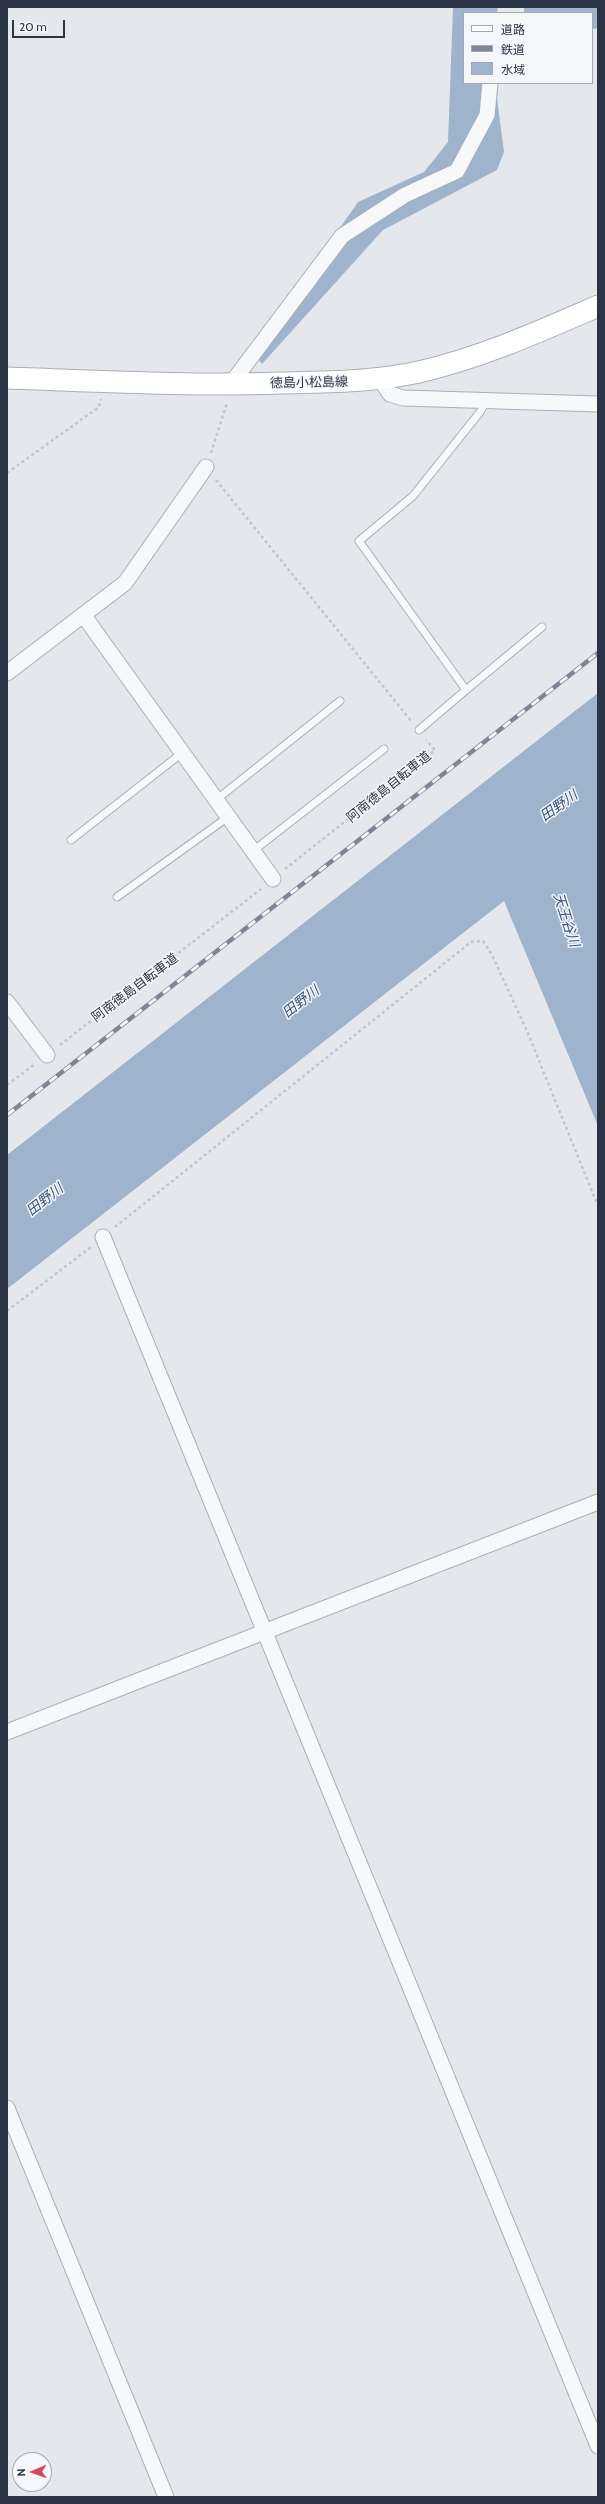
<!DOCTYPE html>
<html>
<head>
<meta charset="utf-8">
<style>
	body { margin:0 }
	#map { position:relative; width:605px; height:2504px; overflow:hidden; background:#e4e7ec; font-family:Cabin,"Noto Sans JP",sans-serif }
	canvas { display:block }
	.frame { position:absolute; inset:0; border:8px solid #2b3445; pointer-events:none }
	.legend { position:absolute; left:463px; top:12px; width:130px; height:72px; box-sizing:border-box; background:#f4f6f9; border:1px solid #a4a8b1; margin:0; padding:5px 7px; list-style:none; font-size:12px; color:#2b3445 }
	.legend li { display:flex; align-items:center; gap:8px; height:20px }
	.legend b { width:20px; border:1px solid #a4a8b1 }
	.north { position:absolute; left:12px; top:2452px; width:40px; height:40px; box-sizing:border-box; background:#f4f6f9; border:1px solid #a4a8b1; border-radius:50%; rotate:268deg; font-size:11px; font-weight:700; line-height:16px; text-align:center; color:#2b3445 }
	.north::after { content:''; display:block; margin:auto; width:14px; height:18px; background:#d1495b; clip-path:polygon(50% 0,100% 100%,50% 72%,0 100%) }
	.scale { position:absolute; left:12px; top:20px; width:53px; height:18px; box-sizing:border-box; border:2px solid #2b3445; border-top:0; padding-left:5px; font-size:12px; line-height:14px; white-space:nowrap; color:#2b3445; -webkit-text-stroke:3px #f4f6f9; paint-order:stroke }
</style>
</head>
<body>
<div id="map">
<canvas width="605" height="2504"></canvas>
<div class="frame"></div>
<ul class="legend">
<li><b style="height:5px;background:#fff"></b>道路</li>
<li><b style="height:5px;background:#7d8696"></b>鉄道</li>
<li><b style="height:11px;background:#9fb4cc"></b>水域</li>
</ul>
<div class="north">N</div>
<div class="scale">20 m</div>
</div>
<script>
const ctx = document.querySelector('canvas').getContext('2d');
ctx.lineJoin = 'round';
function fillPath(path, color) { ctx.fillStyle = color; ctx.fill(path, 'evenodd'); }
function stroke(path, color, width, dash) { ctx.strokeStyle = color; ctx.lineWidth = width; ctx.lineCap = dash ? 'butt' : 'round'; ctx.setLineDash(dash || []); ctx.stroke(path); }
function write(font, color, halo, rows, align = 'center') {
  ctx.font = font + ' Cabin,"Noto Sans JP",sans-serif'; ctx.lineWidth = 3; ctx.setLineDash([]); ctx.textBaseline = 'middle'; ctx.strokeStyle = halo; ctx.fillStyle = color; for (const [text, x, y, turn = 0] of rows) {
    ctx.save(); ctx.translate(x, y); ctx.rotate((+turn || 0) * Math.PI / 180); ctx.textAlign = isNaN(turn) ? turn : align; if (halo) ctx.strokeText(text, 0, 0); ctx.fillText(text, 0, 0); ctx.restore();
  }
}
const water = new Path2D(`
	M453,7H498L497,13H464V83H498L497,98L504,152L497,170L383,230L262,364L253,352L358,202L424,172L448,142Z
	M524,7H598V28L592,29V13H524Z
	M598,693V1126L504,901L7,1289V1155Z`);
const path = new Path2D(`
	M211,453L227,403
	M7,473L99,407L101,399
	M216,480L412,722
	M285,869L435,750L426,740
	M60,1045L261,889
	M7,1085L35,1064
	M115,1227L471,942L483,941L492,955L527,1031L598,1206
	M7,1311L91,1247`);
const service = new Path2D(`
	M466,690L542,627
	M419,730L466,690L359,541L413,496L480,412L486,402
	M216,800L340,701
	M71,840L182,753
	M253,851L384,749
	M117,897L228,817`);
const minor = new Path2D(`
	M380,379L390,394L403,398L598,404
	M230,385L342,236L405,195L457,171L487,115L490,83
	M84,616L273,879
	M7,673L125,583L206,467
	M7,1002L47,1055
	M103,1237L598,2446
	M7,1732L598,1502
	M7,2108L166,2497`);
const secondary = new Path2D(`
	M7,378C98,381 189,386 280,383C327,382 373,382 419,372C483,357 538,332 598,306`);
const rail = new Path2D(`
	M7,1115L598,653`);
const streetNames = [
	["徳島小松島線",309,383,-1],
	["阿南徳島自転車道",389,787,-39],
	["阿南徳島自転車道",135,988,-37]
];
const waterNames = [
	["田野川",559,806,-35],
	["天王谷川",566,920,72],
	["田野川",301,1002,-38],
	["田野川",45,1200,-38]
];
fillPath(water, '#9fb4cc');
stroke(service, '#a9aeb7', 9);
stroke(minor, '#a9aeb7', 17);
stroke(secondary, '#a9aeb7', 23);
stroke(path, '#c2c5cb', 2.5, [3, 3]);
stroke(service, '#f7f8fa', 7);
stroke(minor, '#f7f8fa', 15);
stroke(secondary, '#fff', 21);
stroke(rail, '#7d8696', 4.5);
stroke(rail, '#f4f6f9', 3, [9]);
write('13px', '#2b3445', '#f4f6f9', streetNames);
write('italic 14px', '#34527a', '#f4f6f9', waterNames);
</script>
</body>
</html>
